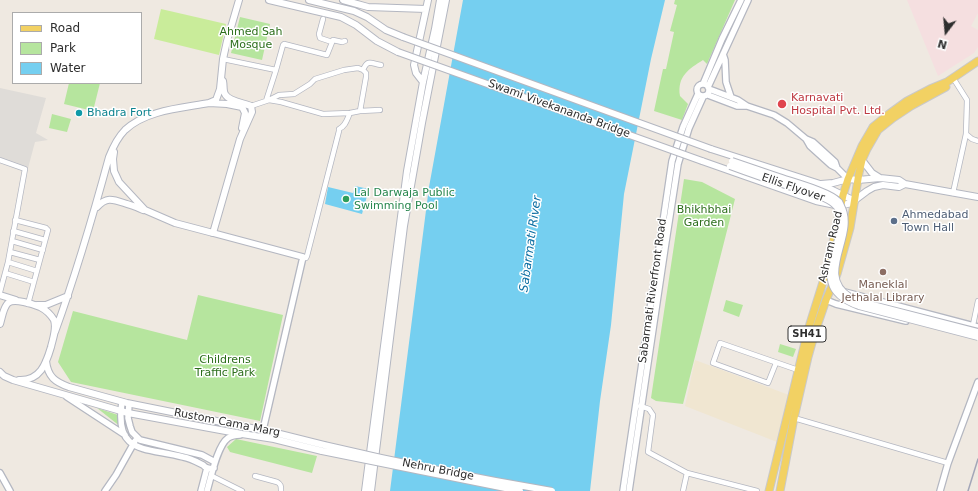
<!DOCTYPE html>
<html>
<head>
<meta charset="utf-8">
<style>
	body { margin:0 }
	#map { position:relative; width:978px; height:491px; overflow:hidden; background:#efe9e1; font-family:"DejaVu Sans",sans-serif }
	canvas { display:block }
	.legend { position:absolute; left:12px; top:12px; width:130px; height:72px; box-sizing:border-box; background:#fff; border:1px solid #ababab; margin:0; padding:5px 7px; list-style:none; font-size:12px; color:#2e2e2e }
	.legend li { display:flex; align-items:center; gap:8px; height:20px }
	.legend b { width:20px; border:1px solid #ababab }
	.north { position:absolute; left:926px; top:12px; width:40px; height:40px; -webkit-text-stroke:3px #fff; paint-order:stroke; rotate:196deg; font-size:11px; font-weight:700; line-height:16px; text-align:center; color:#2e2e2e }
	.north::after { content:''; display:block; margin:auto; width:14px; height:18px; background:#2e2e2e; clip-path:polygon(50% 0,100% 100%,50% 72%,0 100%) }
</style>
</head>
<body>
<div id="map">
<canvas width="978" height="491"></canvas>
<ul class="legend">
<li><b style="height:5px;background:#f2d163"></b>Road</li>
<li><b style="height:11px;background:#b6e59e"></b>Park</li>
<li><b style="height:11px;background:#75cff0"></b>Water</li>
</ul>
<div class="north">N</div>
</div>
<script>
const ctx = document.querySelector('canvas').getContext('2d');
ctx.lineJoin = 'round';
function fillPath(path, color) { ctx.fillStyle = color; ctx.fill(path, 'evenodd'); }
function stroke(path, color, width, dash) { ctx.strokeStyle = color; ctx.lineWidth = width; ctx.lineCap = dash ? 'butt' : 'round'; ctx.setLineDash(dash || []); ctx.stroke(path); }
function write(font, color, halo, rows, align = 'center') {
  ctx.font = font + ' "DejaVu Sans",sans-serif'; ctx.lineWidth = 3; ctx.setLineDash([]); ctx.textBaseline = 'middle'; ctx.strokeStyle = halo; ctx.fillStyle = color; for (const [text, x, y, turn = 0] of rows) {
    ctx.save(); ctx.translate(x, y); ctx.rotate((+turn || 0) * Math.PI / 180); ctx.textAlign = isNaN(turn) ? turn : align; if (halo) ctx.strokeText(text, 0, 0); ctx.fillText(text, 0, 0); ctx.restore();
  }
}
const education = new Path2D(`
	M695,360L789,395L777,442L685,406Z`);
const medical = new Path2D(`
	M907,0H978V13L971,26L978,30V47L974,53L938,76Z`);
const green = new Path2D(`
	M675,0H735L707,64L703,60C689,69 677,76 680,96L688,104L682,120L654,111L663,69H666L674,32L670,31L677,5L674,4Z
	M240,17L270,24L262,60L231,53Z
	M69,83H100L93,111L64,104Z
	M52,114L71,119L67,132L49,128Z
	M684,179L702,182L735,199L683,404L656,401L651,398Z
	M198,295L283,315L260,421L71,382L58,362L73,311L187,340Z
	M726,300L743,305L739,317L723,311Z
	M780,344L796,349L793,357L778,352Z
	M97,408L118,415L121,427Z
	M236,439L317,456L312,473L230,452L227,447Z`);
const pitch = new Path2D(`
	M161,9L226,24L219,55L154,39Z`);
const plaza = new Path2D(`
	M0,88L46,98L36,133L48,140L35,142L27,172L0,162Z`);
const water = new Path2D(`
	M463,0H665L651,59L624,194L611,325L600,401L590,491H390L429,187Z
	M355,186L369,189L362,214L325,204L328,187L353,193Z`);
const minor = new Path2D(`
	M323,19L319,34L320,38L332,42
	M223,59L276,70
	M363,70C368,58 372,64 381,65
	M269,100L279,95L294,94L310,84L315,79L344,70L358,68L363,70L366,73V77L360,111
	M266,101L276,70L283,45L284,44L327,55L333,40L342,42L345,41
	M251,106L269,100L281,102L323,114L350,113L360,111L380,110
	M966,134L972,139L978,141
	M0,160L25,169L8,262L0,292
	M953,193L966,134L967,100L955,81L954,78
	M15,220L46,228L48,230L28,304
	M13,231L45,240
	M12,241L43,250
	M10,252L40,260
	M303,257L306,258L307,256L339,131V129C346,126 347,119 350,113
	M8,262L37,271
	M5,273L34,282
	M973,325L978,301
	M776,363L768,383L713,363L720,343L798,370
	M640,406L649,409L653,415L648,452L687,473
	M794,418L948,463
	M212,476L242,491
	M255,476L277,482C281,484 281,486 281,491
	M683,491L687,473L757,491`);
const tertiary = new Path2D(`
	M723,54L725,60L726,82L731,97
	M697 90a6 6 0 1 1 12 0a6 6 0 1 1-12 0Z
	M703,84L722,39L741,0
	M708,87L748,0
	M709,89L738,100L747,106L774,115L787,123L806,139L813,142L835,162L837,168L848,179
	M708,95L737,106H747
	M806,139L810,146L831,165L837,168
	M213,233L303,257L263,430
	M845,292L978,327
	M826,300L836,304L906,321
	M67,397L125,435
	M122,402C114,455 146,447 183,457C190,458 197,462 203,465C205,467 206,468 208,468C210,469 212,468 214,468
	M129,404L128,418L130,426L132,432L140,440L202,455L215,462
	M0,473L10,491
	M105,491L116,475L135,441
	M201,491L207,468
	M207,491C211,478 217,446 228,438C231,436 235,435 240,435
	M623,491L672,161L683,127L698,94
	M629,491L665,248L678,164L689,128L703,97
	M940,491L948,463L978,382`);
const secondary = new Path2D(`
	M269,0L341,17L356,25L377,41L398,52
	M309,0L354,11L367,17L386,30L403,37
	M343,0L368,7L426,9
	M423,82L416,73L414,65L428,0
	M209,103L227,104L242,107L245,113L242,128
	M711,149L820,184L855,201
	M114,152L113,159L114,171L119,182L145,210L175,223L213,233L240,139L252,112L251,106C244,103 228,101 225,94C223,91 224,85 223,81
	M862,160L872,173L880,178
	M702,161L816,201L840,206L851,203L867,191L874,187L883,185L899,187L905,184L978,197
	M821,184L833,183L848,179L858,180L880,178L899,180L905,184
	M97,207C106,197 112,199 124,203C130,205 137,207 143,210
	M0,295L16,300
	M37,305H46L68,296
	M0,324C2,318 3,308 8,303C14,298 33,304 40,307C46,310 51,315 54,320C57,329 53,338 51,347C46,364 40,381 19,380
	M55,332C76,274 93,216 109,157C113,147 118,137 125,130C146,110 182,108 209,103L216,100L220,89L223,59L227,41L239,0
	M46,361C48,377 55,382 69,387L127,403L276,433L324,445
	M0,372L4,376L13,380L128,413L242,434L274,439L322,451
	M365,491L400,224L407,171L423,82L435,29L440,0
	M371,491L404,226L422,123L446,0`);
const primary = new Path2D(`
	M769,491L808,330L828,266L843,195L848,179L862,146L873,127L889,114L907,101L930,89L947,82L978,61
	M780,491L794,418L808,357L815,332L826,300L837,274L850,228L859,173L862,160L867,149L878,130L893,118L911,106L946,87`);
const rail = new Path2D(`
	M968,491L978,459`);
const secondaryBridge = new Path2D(`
	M403,37L711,149
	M398,52L702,161
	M732,161C747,166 761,171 776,176C789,181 829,191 838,201C840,202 840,204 841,206C857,235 814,275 850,297C853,299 857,300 861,302L978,332
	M730,166C749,173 769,180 788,186C801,190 824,195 834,204C838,207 840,213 840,218C841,225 839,232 838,239C830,270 820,292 859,306L978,337
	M324,445C400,463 475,478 552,491
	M322,451L520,491`);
const markers = [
	[782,104,5,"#e0444e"],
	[79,113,4,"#0f9aa8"],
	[346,199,4,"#2e9e5b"],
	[894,221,4,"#5c6f8a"],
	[883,272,4,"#8d6e63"]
];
const shields = [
	[807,334,38]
];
const shieldNames = [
	["SH41",807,334]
];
const parkNames = [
	["Ahmed Sah",251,32],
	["Mosque",251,45],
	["Bhikhbhai",704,210],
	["Garden",704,223],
	["Childrens",225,360],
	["Traffic Park",225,373]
];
const healthNames = [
	["Karnavati",791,98],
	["Hospital Pvt. Ltd.",791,111]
];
const streetNames = [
	["Swami Vivekananda Bridge",559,109,20],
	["Ellis Flyover",793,188,19],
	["Ashram Road",831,247,-77],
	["Sabarmati Riverfront Road",653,291,-82],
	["Rustom Cama Marg",227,423,11],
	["Nehru Bridge",438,470,11]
];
const cultureNames = [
	["Bhadra Fort",87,113]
];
const leisureNames = [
	["Lal Darwaja Public",354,193],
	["Swimming Pool",354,206]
];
const serviceNames = [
	["Ahmedabad",902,215],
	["Town Hall",902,228]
];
const educationNames = [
	["Maneklal",883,285],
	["Jethalal Library",883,298]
];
const waterNames = [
	["Sabarmati River",531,244,-82]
];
fillPath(education, '#f0e6d1');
fillPath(medical, '#f5dfe0');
fillPath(green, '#b6e59e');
fillPath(pitch, '#c9ec9a');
fillPath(plaza, '#dfdcd8');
fillPath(water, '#75cff0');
stroke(minor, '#b4b7c1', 6);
stroke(tertiary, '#b4b7c1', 8);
stroke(secondary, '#b4b7c1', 8);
stroke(primary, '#c9c9c9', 9);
stroke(minor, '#fff', 4.5);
stroke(tertiary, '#fff', 5.5);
stroke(secondary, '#fff', 6);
stroke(primary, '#f2d163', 7);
stroke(rail, '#a3a6b8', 1.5);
stroke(secondaryBridge, '#b4b7c1', 8, []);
stroke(secondaryBridge, '#fff', 6);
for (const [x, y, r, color] of markers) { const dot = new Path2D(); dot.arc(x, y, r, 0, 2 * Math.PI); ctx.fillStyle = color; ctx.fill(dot); stroke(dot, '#fff', 1.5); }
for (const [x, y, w] of shields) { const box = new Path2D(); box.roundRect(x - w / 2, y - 8, w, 16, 3); ctx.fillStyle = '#fff'; ctx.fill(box); stroke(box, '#2e2e2e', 1); }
write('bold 10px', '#2e2e2e', null, shieldNames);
write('11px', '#2c6e1b', '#fff', parkNames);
write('11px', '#be3a42', '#fff', healthNames, 'left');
write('11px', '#2e2e2e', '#fff', streetNames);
write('11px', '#0d838f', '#fff', cultureNames, 'left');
write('11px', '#27864d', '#fff', leisureNames, 'left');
write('11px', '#4e5e75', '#fff', serviceNames, 'left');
write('11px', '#785e54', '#fff', educationNames);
write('italic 12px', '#0d6fa3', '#fff', waterNames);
</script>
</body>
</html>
